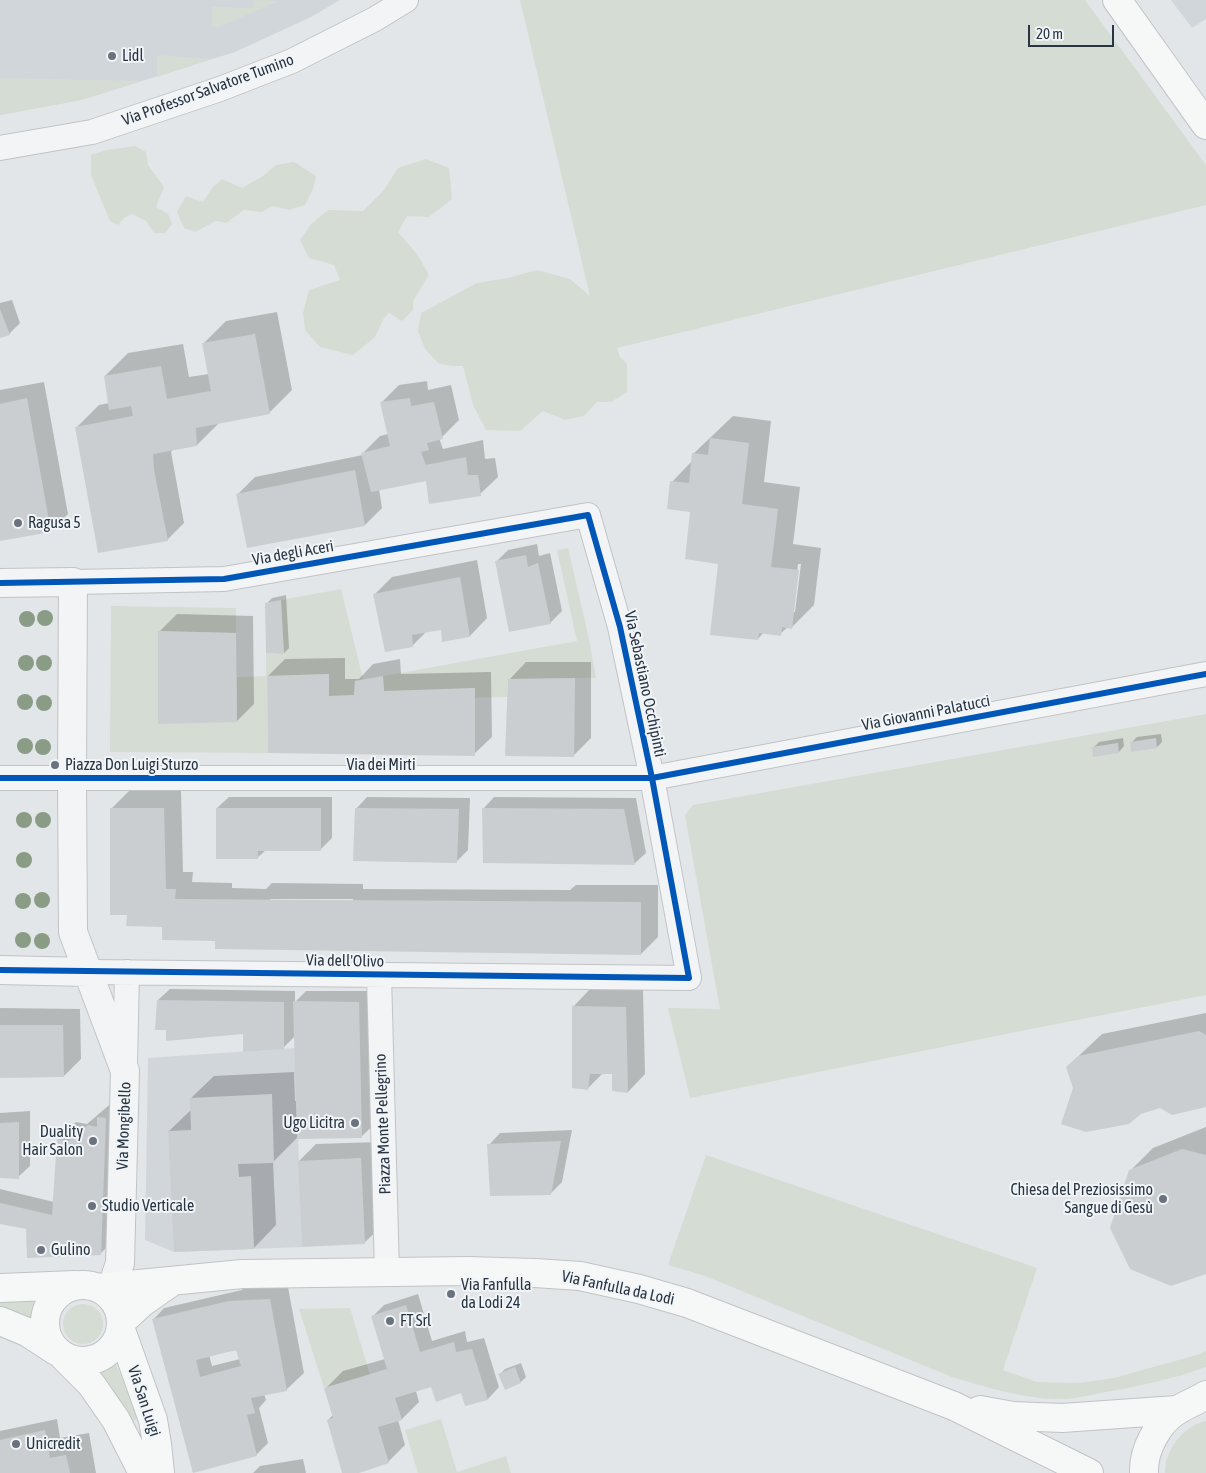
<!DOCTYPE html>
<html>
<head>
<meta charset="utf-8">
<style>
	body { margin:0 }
	#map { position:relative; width:1206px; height:1473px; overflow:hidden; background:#e3e6e8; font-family:"Asap Condensed",sans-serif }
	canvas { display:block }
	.scale { position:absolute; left:1028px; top:25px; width:86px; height:22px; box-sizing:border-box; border:2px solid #293543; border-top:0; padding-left:6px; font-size:15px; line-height:18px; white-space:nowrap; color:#293543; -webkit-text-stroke:4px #f1f5f8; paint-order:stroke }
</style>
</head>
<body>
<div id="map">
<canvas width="1206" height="1473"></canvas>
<div class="scale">20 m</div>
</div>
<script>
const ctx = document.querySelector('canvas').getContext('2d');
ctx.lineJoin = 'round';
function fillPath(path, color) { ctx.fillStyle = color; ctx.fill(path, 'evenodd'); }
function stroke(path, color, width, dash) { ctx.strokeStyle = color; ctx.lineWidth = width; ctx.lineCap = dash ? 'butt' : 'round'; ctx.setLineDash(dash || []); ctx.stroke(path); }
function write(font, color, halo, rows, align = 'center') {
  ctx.font = font + ' "Asap Condensed",sans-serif'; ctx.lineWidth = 4; ctx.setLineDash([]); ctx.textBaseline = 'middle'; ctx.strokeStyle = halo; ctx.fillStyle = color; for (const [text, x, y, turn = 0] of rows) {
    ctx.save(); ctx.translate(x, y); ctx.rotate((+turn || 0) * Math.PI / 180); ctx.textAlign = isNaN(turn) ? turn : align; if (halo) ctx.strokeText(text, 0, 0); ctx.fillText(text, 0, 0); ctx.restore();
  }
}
const built = new Path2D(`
	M0,0H340L311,17L235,52L81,100L0,115Z
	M1171,0H1206V19L1192,28Z
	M295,1048L302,1247L174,1252L145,1240L148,1058Z`);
const green = new Path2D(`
	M254,0L279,1L219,27L212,26V7L253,8Z
	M520,0H1085L1206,165V205L617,348L620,357L627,364V392L611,402H597L584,416L565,420L543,411L520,431L486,430L473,405L463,366H451L438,363L425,349L418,331L421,313L477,283L508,278L537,270L570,279L590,296Z
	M157,55L212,59L157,77Z
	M0,78L142,81L81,100L0,115Z
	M135,146L146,152L148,165L164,187L156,207L168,214L172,224L165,233H154L146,221L132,214L124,218L118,225L110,221L91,175V155L107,150Z
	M426,159L449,168L452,199L429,217L407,216L398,232L417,254L429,275L413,301V310L402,321L389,313L384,318L375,337L353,355L320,347L305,330L303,313L309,290L340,280L334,265L309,258L300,240L311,224L328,210L363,211L384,190L398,168Z
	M294,162L316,176L313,189L305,205L289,210L272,206L262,212L244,210L226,223L216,221L195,232L184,228L177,212L186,196L203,202L213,187L222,179L242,188L263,176L276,165Z
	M568,548L589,639L596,678L508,679L507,697L475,698L384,691L383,676L577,641L557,550Z
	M341,589L363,679L355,681L354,695L329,696L328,674L267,676L268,753L110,752L111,606L236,608V633L158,631V723L237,722V677L266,676V653L284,654L281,600Z
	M1206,714V995L1031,1029L690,1098L668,1008L720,1009L685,815L693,805Z
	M706,1155L1037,1268L1003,1370L1037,1382L1079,1383L1114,1378L1200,1354L1206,1351V1367C1173,1379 1140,1386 1106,1392C1090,1395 1073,1400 1057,1399C1026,1399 981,1386 952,1377L705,1276L668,1265Z
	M0,1297H39L33,1320L0,1307Z
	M63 1324a20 20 0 1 1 40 0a20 20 0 1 1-40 0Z
	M350,1308L370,1375L324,1388L299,1309Z
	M116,1364L138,1418L131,1422L100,1374Z
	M441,1419L457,1472L506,1456L511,1473H418L405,1430Z
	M1206,1421V1473H1165C1165,1450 1183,1426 1206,1421Z`);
const shadow = new Path2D(`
	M12,300L20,323L9,334L0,337V303Z
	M277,312L292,390L269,413L220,422L197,445L174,449L171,452L184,523L167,540L77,427L99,405L110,403L105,376L128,353L183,344L189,377L209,374L203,344L226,321Z
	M427,381L428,390L451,385L459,420L442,437L439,438L443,449L483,440L485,459L495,458L498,477L480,494L427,480L379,489L382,508L365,525L238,494L255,477L363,455V453L380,436L388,434L382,402L399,385Z
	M44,382L68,514L51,531L0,540V390Z
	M733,416L771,421L764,482L800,487L793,544L821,548L814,605L792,627H788L780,634L764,632L758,639L692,511L672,482L692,461L693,454ZM798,564H801L795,612H793Z
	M537,544L539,556L550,553L562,611L550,623L497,561L508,550Z
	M477,560L487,618L470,636L443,640L442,629L427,631L412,646L375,594L392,577Z
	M286,595L289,648L284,653L267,603L272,598Z
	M177,614L253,616L254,704L237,721L159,632Z
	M345,658V679H359L373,664L400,659L401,674L491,672L492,737L474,754L268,676L285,659Z
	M526,662H591V738L574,755L509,680Z
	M1161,734L1162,742L1157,747L1131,743L1137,737Z
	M1123,738L1124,746L1119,752L1094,747L1099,742Z
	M129,791H181L183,872H193L192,882L232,883V888L266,889L272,883L363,884V889L570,890L576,885H658V937L641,954L216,938L163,926L128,914L112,808ZM270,899H353V902L270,901Z
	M229,797H332V838L321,849L266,850L257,858L217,808Z
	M367,797L470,798L468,850L457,861L356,809Z
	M494,797L636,798L646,853L634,864L483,809Z
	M170,989L295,991V1002L306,991H370L379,1120L361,1137L297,1138L273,1162L276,1225L254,1248L169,1131L192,1109L191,1098L214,1076L294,1072L295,1101H297L296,1035L283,1048L244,1033L167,1029L158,1000Z
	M590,989L643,990L645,1074L628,1092L613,1072L603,1073L588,1088L573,1007Z
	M0,1008L80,1009L81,1059L64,1076L0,1077Z
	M1206,1013V1106L1160,1107L1074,1088L1067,1067L1102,1034Z
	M115,1100L106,1248L100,1254L27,1228L0,1223V1189L54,1202L58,1140L76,1122L87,1124Z
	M30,1111V1166L18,1177H0V1113Z
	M1206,1127V1272L1130,1171L1153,1148Z
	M572,1130L562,1182L550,1194L489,1145L500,1133Z
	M378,1142L382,1226L364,1243L299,1161L316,1144Z
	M287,1282L304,1373L286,1390L264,1394L266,1400L259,1408L268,1443L256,1455L153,1320L164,1308L242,1290L247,1284ZM237,1350L240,1359L212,1366L209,1355Z
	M418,1294L432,1341L465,1331L467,1342L484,1338L499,1387L488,1399L465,1404L462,1392L432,1385L416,1391L419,1402L402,1419L398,1420L405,1445L388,1462L355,1473H343L328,1420L333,1415L326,1388L343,1371L385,1359L372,1317L384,1305Z
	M521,1363L526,1377L521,1382L500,1374L505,1369Z
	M57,1419L60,1438L89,1433L96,1473H0V1431Z
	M303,1459L306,1473H253L260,1466Z`);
const building = new Path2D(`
	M0,309L10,335L0,338Z
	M255,334L270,414L196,428L197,446L153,454L154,470L168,541L98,553L75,427L133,416L131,406L109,410L104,376L161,366L167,399L211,391L202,343Z
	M27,398L51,532L0,541V404Z
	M410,398L411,406L434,402L443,439L427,443L429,450L421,452L426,465L466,457L468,475H478L481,496L429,504L426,481L371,492L361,453L390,446L380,402Z
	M710,438L749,443L742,504L778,509L771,567L799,570L792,629L782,627L781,636L759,633L758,640L710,635L718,564L685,559L690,512L667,509L670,481L689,483L692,453L708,455Z
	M355,470L365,526L247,548L236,494Z
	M526,555L528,567L538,563L551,624L509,632L495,561Z
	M460,577L470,637L442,642L441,630L412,635L413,647L385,652L373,594Z
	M281,600L284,654L266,653L265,603Z
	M158,631L236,633L237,722L158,724Z
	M329,674V696L354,695L355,681L383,676L384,691L475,688V756L268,753L267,676Z
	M575,678L574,757L505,756L508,679Z
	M1156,738L1157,748L1131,752L1130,742Z
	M1118,743L1119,753L1093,757L1092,747Z
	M110,808H164L166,889H176L175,899L641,902V955L215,949V941L162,940V927L126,926L127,915H110Z
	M216,808H321V851H258V859H216Z
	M355,808L459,809L457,863L353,861Z
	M482,808L624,809L635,865L483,863Z
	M157,1000L284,1002V1049L243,1052V1034L166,1041V1030H155Z
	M293,1001L359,1002L362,1138L297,1139Z
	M572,1006L626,1007L628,1093L612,1091V1074H590L588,1090L572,1088Z
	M0,1025H63L64,1077L0,1078Z
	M1199,1031L1206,1035V1107L1172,1115L1160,1108L1141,1114L1129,1124L1086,1132L1061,1124L1073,1088L1066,1067L1078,1056Z
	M272,1094L274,1163L238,1164L239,1177L251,1176L254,1249L174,1252L168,1131L191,1130L190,1098Z
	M97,1117L106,1118L101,1255L27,1258L26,1229L0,1224V1203L52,1215L57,1139L69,1141L88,1125L97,1127Z
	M19,1122V1179L0,1178V1123Z
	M561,1141L551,1195L490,1196L487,1144Z
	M1182,1149L1206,1155V1274L1171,1286L1130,1269L1110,1228L1129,1170Z
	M361,1158L365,1244L302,1247L298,1161Z
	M270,1299L287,1391L251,1398L255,1413L247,1415L257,1456L193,1473L152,1319L229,1301ZM236,1350L241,1366L200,1377L196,1360Z
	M406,1305L420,1352L454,1342L456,1352L472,1349L488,1400L465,1406L461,1393L436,1402L431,1387L395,1398L402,1420L378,1427L389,1463L359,1473H342L327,1420L333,1418L324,1388L387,1369L371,1316Z
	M515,1367L521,1383L505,1390L498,1374Z
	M45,1430L50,1458L66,1455L70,1473H0V1440Z`);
const minor = new Path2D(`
	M0,148L92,132L220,89L292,61L375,19L406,0
	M73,582L224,579L588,515L620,627L652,778L689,978L88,972
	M0,778H652L1206,674
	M379,975L387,1273
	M125,1065L127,972`);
const tertiary = new Path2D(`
	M0,583L73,582L72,779L73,932L125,1071L120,1263L112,1287
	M0,970L88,972`);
const secondary = new Path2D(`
	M1117,0L1206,125
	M98,1288L242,1274L468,1271L535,1273L580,1276L639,1289L687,1303L954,1406L1089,1473
	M121,1322L143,1302L173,1281
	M980,1410L1013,1416L1062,1418L1177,1410
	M1144,1473C1143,1450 1158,1422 1178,1410C1187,1404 1197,1401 1206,1395`);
const primary = new Path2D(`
	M45 1323a38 38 0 1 1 76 0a38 38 0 1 1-76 0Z
	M0,1288L75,1285
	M0,1321L27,1332L56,1351
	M121,1330L153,1420L157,1444L160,1473
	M63,1356L91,1384L116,1420L143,1473`);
const cycleway = new Path2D(`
	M0,583L224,579L588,515L620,627L652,778L689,978L0,970
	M0,778H652L1206,674`);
const trees = [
	[45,618],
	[27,619],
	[26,663],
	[44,663],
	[25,702],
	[44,703],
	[25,746],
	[43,747],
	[24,820],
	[43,820],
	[24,860],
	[42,900],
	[23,901],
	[23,940],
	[42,941]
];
const markers = [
	[112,56,5,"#6a737d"],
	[18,523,5,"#6a737d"],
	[55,765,5,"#6a737d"],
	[355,1123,5,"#6a737d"],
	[93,1141,5,"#6a737d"],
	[1163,1199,5,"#6a737d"],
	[92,1206,5,"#6a737d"],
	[41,1250,5,"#6a737d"],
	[451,1294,5,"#6a737d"],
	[390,1321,5,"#6a737d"],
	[16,1444,5,"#6a737d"]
];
const poiNames = [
	["Lidl",122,56],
	["Ragusa 5",28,523],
	["Piazza Don Luigi Sturzo",65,765],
	["Ugo Licitra",345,1123,"right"],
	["Duality",83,1132,"right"],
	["Hair Salon",83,1150,"right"],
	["Chiesa del Preziosissimo",1153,1190,"right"],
	["Sangue di Gesù",1153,1208,"right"],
	["Studio Verticale",102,1206],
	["Gulino",51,1250],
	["Via Fanfulla",461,1285],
	["da Lodi 24",461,1303],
	["FT Srl",400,1321],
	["Unicredit",26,1444]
];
const streetNames = [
	["Via Professor Salvatore Tumino",208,90,-20],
	["Via degli Aceri",293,553,-10],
	["Via Sebastiano Occhipinti",645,684,78],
	["Via Giovanni Palatucci",926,713,-11],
	["Via dei Mirti",381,765],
	["Via dell'Olivo",345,961,1],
	["Piazza Monte Pellegrino",383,1124,-92],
	["Via Mongibello",124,1126,-88],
	["Via Fanfulla da Lodi",618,1288,12],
	["Via San Luigi",144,1401,72]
];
fillPath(built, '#d1d6db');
fillPath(green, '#d5dcd3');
fillPath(shadow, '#0003');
fillPath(building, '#cbced1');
stroke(minor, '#c1c4c6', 26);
stroke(tertiary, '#c1c4c6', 30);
stroke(secondary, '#c1c4c6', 30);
stroke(primary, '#bfc3c6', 30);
stroke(minor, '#f2f4f5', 24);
stroke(tertiary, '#f2f4f5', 28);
stroke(secondary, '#f6f7f7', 28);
stroke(primary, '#f6f7f7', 28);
stroke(cycleway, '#0057b8', 6);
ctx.fillStyle = '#8a9c86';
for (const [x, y] of trees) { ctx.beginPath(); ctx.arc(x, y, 8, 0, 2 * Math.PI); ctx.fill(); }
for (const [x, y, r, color] of markers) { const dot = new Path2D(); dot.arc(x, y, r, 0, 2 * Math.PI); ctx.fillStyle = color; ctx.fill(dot); stroke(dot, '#f1f5f8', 2); }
write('16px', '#293543', '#f1f5f8', poiNames, 'left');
write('16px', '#293543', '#f1f5f8', streetNames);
</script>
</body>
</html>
